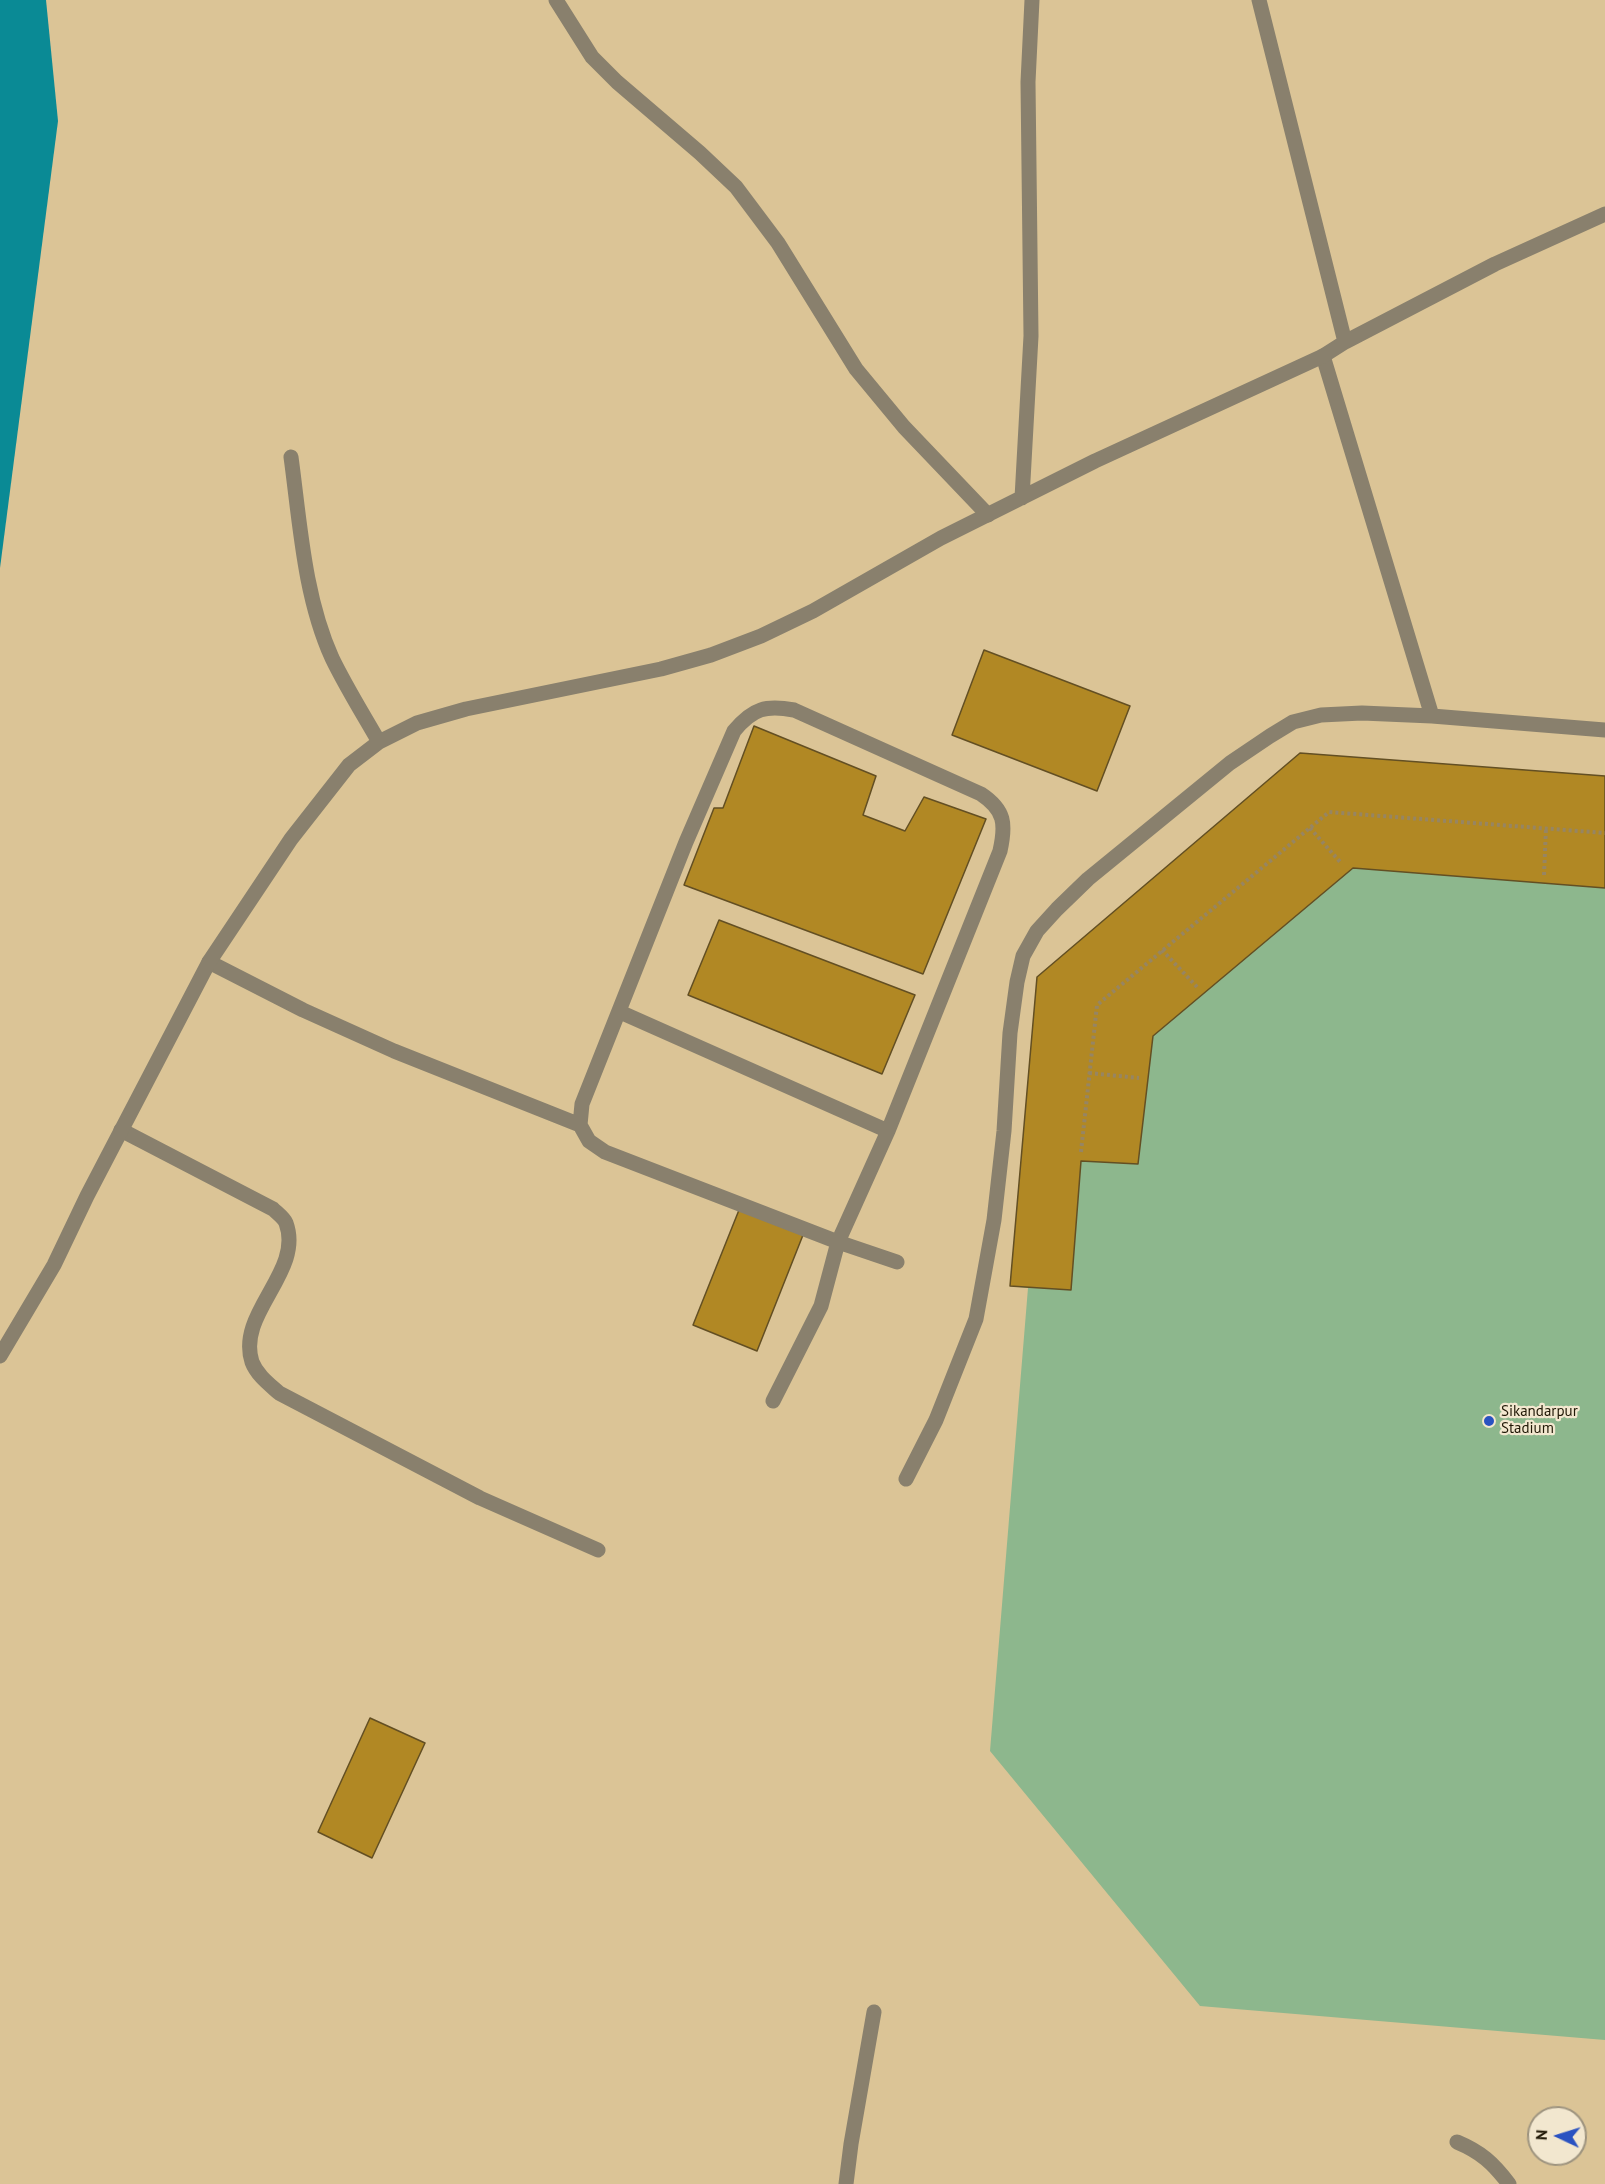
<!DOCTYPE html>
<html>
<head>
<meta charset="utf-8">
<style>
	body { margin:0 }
	#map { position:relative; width:1605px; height:2184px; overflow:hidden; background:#dbc496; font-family:"PT Sans",sans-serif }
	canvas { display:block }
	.north { position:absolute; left:1527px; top:2106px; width:60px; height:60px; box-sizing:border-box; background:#f2e7cf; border:2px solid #9e947f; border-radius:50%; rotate:274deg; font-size:16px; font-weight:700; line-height:24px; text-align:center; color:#201806 }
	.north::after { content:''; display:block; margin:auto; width:21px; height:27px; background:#2a52c1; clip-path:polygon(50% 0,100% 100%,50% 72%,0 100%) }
</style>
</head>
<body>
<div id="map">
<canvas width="1605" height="2184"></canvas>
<div class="north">N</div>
</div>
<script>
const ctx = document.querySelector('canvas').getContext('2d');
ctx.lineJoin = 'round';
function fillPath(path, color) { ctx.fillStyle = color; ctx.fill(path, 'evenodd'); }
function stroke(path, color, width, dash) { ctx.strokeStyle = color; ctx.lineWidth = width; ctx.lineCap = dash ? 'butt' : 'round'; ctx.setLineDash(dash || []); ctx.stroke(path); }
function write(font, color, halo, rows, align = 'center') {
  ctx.font = font + ' "PT Sans",sans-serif'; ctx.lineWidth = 4.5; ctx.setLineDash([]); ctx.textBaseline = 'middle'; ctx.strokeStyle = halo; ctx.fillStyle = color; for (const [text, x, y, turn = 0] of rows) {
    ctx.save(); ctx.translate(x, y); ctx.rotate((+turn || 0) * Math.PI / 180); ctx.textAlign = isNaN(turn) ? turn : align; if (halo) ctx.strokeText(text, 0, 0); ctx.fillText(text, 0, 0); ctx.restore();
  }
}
const green = new Path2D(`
	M1300,753L1605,776V2040L1200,2006L990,1751L1028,1288L1010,1286L1037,977Z`);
const water = new Path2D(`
	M0,0H46L58,121L0,568Z`);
const building = new Path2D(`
	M984,650L1130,706L1097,791L952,735Z
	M754,726L876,776L863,815L905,831L924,797L986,819L923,974L684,885L714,808H723Z
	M1300,753L1605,776V888L1353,868L1153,1036L1138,1164L1081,1161L1071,1290L1010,1286L1037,977Z
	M719,920L915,995L882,1074L688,995Z
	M739,1210L803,1235L757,1351L693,1325Z
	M370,1718L425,1743L372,1858L318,1832Z`);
const path = new Path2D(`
	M1310,828L1341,863
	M1544,875L1546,828
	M1162,950L1197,987
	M1089,1073L1139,1078
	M1081,1152L1097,1005L1329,812L1605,833`);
const lane = new Path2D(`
	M556,0L592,57L617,82L700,153L736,187L778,243L856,369L904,427L988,515
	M1323,356L1432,716
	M209,962L303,1010L394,1051L580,1125
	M620,1012L888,1131
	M121,1130L273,1209C277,1213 284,1218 286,1223C304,1272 236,1313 252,1362C257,1375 269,1384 279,1393L480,1498L598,1550
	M773,1401L821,1306L838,1242L888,1131L1000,851C1006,824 1005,810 981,794L794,710C766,705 753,708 734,731L686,842L582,1104L580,1125L589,1141L605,1152L838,1242L897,1262
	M906,1479L936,1420L976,1319L994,1220L1004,1131L1010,1033L1017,982L1023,956L1037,931L1057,909L1088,879L1230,763L1270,736L1293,722L1321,715L1362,713L1432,716L1605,730
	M1457,2142C1481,2152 1493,2163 1509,2184
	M846,2184L851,2144L874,2012`);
const street = new Path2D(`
	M1259,0L1345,342
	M291,457C300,523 304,596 332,658C346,687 363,714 379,742
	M1022,498L1031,336L1028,82L1032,0
	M0,1356L54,1265L87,1196L209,962L291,839L349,765L379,742L417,723L466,709L661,669L711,655L761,636L813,611L941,538L1095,461L1323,356L1345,342L1495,264L1605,214`);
const markers = [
	[1489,1421,6,"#2a52c1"]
];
const poiNames = [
	["Sikandarpur",1501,1412],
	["Stadium",1501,1429]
];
fillPath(green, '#8db78d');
fillPath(water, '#0a8a95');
fillPath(building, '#b18824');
stroke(building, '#634f23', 1.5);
stroke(path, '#978562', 4, [3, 3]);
stroke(lane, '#89806d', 15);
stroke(street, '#89806d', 15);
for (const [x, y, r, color] of markers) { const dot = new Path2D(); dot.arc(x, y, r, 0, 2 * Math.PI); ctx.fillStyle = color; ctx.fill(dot); stroke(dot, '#f2e7cf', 2); }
write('15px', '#201806', '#f2e7cf', poiNames, 'left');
</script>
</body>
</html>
